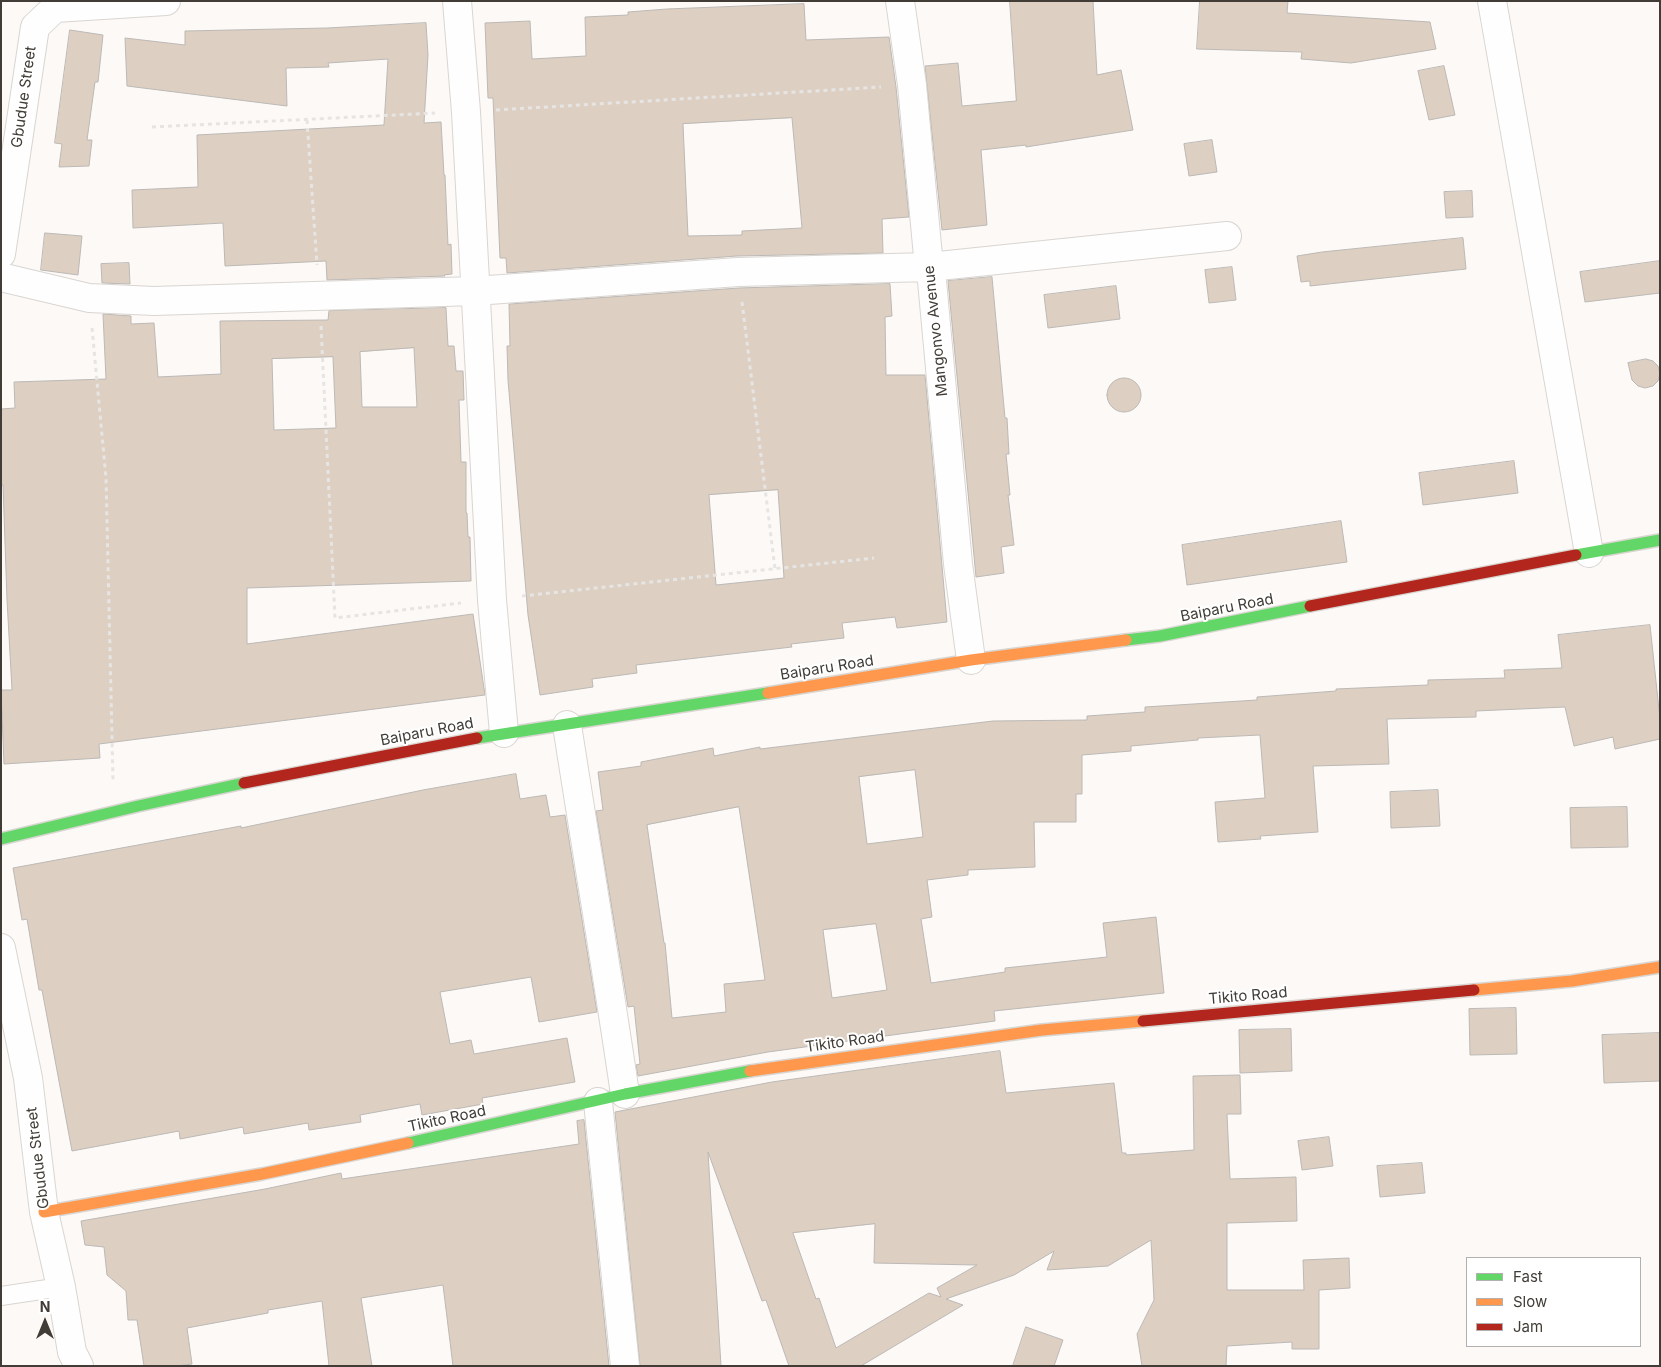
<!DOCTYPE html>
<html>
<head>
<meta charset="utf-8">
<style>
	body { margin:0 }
	#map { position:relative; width:1661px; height:1367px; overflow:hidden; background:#fcf9f6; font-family:Inter,sans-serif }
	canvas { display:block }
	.frame { position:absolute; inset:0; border:2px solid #413c36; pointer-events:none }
	.legend { position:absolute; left:1466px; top:1257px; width:175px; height:90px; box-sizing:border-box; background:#fff; border:1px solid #b3b1af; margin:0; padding:6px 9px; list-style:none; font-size:15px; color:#413c36 }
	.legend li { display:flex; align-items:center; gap:10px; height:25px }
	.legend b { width:25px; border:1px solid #b3b1af }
	.north { position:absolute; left:20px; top:1297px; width:50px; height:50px; -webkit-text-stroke:4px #fff; paint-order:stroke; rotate:0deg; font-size:14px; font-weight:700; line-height:20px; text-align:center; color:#413c36 }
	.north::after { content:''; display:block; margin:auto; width:18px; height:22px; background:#413c36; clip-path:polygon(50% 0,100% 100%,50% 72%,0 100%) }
</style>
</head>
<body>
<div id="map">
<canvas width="1661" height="1367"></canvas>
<div class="frame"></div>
<ul class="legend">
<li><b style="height:6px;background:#63d668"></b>Fast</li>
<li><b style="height:6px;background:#ff974d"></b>Slow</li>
<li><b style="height:6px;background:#b3261e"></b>Jam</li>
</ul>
<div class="north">N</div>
</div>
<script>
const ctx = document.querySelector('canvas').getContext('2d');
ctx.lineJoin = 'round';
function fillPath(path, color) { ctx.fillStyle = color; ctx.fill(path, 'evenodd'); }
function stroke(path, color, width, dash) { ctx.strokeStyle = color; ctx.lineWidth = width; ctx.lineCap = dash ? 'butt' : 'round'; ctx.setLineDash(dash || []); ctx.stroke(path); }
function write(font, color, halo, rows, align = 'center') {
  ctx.font = font + ' Inter,sans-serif'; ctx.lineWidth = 4; ctx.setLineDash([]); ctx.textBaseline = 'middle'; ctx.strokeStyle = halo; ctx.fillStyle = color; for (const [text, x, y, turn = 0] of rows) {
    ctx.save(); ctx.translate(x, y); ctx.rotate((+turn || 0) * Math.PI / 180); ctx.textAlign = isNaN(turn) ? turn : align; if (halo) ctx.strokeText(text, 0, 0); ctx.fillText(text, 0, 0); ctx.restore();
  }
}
const building = new Path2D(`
	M1010,1H1093L1097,75L1121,70L1133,130L1026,147V145L981,150L987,225L942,230L925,66L958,63L962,106L1016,101Z
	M1200,1H1288L1287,13L1430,22L1436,49L1351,63L1301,59L1302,52L1197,49Z
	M804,4L806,40L889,37L896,87L909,217L882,219L883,253L737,256L507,273L506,258H500L493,98H488L485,23L530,21L532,59L586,56L585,17L628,15V12L667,9ZM792,118L802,228L742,231V235L688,236L683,124Z
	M426,23L428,55L424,123L441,122L444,175H445L448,245L451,244L452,274L444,275L445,276L327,280L326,261L225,266L223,223L133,228L132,190L198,187L197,135L384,125L388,59L328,63L329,67L286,68L287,106L127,86L125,38L185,45V31L327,28Z
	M70,30L103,35L98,82H95L87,140H92L89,166L59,167L62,144L55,143Z
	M1444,66L1455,115L1429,120L1418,71Z
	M1212,140L1217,172L1189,176L1184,144Z
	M1472,191L1473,217L1446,218L1444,192Z
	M45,233L82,236L78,275L41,270Z
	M1463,238L1466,269L1310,286V281L1301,282L1297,256L1322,252Z
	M1660,261V293L1585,302L1580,272Z
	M129,263L130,284L102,283L101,264Z
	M1232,267L1236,300L1209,303L1205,270Z
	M992,277L1005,418H1007L1009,454H1006L1010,495H1008L1014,545L1001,547L1004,573L976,577L948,281Z
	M890,284L892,316L885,317L886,375H925L947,622L897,628L895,617L842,623L844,638L791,644L792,647L636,665L637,673L592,679L593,687L540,695L528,615L508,380L507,346H510L509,304L739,288ZM778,490L784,578L716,585L709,495Z
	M1116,286L1120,319L1048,328L1044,295Z
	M446,308L448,346H454L456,371H463L464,400H459L461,462H466V513H467L468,537H470L471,581L247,588V644L473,614L485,695L99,744L100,758L4,764L1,690H12L7,600L3,485H1V409L15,408L14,382L106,379L103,314L131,316V324L154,323L158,377L221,374L220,321L328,320L329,311ZM414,348L417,407H362L360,352ZM333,357L336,428L274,430L272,359Z
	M1646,359L1653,361L1658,366L1660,374L1658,381L1653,386L1645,388L1638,386L1632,380L1628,363Z
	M1107 395a17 17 0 1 1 34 0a17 17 0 1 1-34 0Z
	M1514,461L1518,493L1423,505L1419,473Z
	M1341,521L1347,562L1187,585L1182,545Z
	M1650,625L1660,719V739L1615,749L1613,737L1574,746L1565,707L1476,711V717L1387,719L1389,764L1313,766L1318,832L1260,836L1261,839L1218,842L1215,802L1265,798L1260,735L1198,738V740L1131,746V751L1082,755V794H1076V822H1034L1035,867L968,870V875L927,880L932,917L921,919L931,983L1005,972V968L1107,957L1103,923L1156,917L1164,993L994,1011L995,1021L768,1052L638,1076L636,1065L640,1064L634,1006L628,1007L596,811L603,810L598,772L641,766V762L713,748L714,756L760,747V749L993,721L1087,720V716L1145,712V707L1257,700V697L1336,691V689L1428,685V680L1505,678L1504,670L1562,668L1558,635ZM915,770L923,837L867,844L859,777ZM739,807L765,980L724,984L726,1012L672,1018L665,943H664L647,825ZM876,924L887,990L832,998L823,930Z
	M516,774L520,799L546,795L550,817L565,815L597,1012L539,1022L531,977L440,992L450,1044L471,1040L474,1054L567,1038L575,1082L482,1098L483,1104L422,1115L420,1104L360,1115L361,1122L309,1130L308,1123L244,1134L243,1127L180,1139L179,1131L72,1151L45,1006L42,990H39L27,919L22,920L13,868L241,826V828L423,790Z
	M1438,790L1440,826L1391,828L1390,792Z
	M1627,807L1628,847L1571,848L1570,808Z
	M1516,1008L1517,1054L1470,1055L1469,1009Z
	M1291,1029L1292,1071L1240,1073L1239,1030Z
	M1660,1033V1081L1604,1083L1602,1035Z
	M1000,1051L1006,1093L1114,1083L1122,1153H1126V1155L1194,1150L1193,1076L1240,1075L1241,1114H1227L1230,1179L1296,1177L1297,1221L1227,1223V1290H1304L1303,1260L1349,1258L1350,1288L1319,1290V1349H1292V1342L1227,1346L1226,1366H1142L1137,1334L1154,1300L1151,1240L1108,1266L1047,1270L1054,1251L1014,1275L946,1299L963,1305L861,1366H789L766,1300L762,1301L708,1152L721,1366H640L615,1112L772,1082ZM875,1224L874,1263L977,1265L937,1288L941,1297L929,1293L836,1348L819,1298L816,1299L793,1233Z
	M584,1120L609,1366H453L443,1285L361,1298L372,1366H329L322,1301L268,1310V1313L187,1328L192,1364L177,1366H144L137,1320H128L126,1291L107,1275L104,1247L85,1245L81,1221L265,1189L341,1173L342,1179L579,1144L577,1121Z
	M1329,1137L1333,1166L1302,1170L1298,1141Z
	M1422,1163L1425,1193L1380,1197L1377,1166Z
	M1026,1327L1063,1340L1054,1366H1013Z`);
const path = new Path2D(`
	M496,110L881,87
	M307,120L317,265
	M152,127L435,113
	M742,302L775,569
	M321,326L335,618L461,603
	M92,328L106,478L113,781
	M522,596L874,558`);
const lane = new Path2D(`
	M1,1296L61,1287`);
const street = new Path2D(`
	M457,1L466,112L492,600L504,733
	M900,1L912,85L929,267L932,281L958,564L971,660
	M1492,1L1589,553
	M1,254L35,27L55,8L166,1
	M1,277L89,298L154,301L475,291L738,272L929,267L1227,236
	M567,725C586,848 607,971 625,1094
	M1,948L28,1078L44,1212L61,1287L72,1352L79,1366
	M598,1102L625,1366`);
const fast = new Path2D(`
	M1576,555L1660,540
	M1126,640L1160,636L1310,606
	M477,738L768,693
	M1,839L138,806L244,783
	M408,1143L625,1094L750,1071`);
const slow = new Path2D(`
	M768,693L971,660L1126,640
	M1474,990L1572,981L1660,967
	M750,1071L1042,1030L1143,1021
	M44,1212L262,1174L408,1143`);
const jam = new Path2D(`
	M1310,606L1576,555
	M244,783L477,738
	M1143,1021L1474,990`);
const streetNames = [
	["Gbudue Street",24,97,-82],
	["Mangonvo Avenue",936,331,-96],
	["Baiparu Road",1227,608,-11],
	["Baiparu Road",827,668,-9],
	["Baiparu Road",427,732,-11],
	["Tikito Road",1248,996,-5],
	["Tikito Road",845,1042,-8],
	["Tikito Road",447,1119,-12],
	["Gbudue Street",38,1158,-97]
];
fillPath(building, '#ddd0c2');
stroke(building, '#bcb8b5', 1);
stroke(lane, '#d9d5d1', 20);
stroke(street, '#d9d5d1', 30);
stroke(fast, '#d9d5d1', 14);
stroke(slow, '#d9d5d1', 14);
stroke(jam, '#d9d5d1', 14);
stroke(path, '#e7e5e4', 3, [4, 4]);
stroke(lane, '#fffefe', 18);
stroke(street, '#fffefe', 28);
stroke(fast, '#63d668', 11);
stroke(slow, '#ff974d', 11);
stroke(jam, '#b3261e', 11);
write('15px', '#413c36', '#fff', streetNames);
</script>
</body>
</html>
